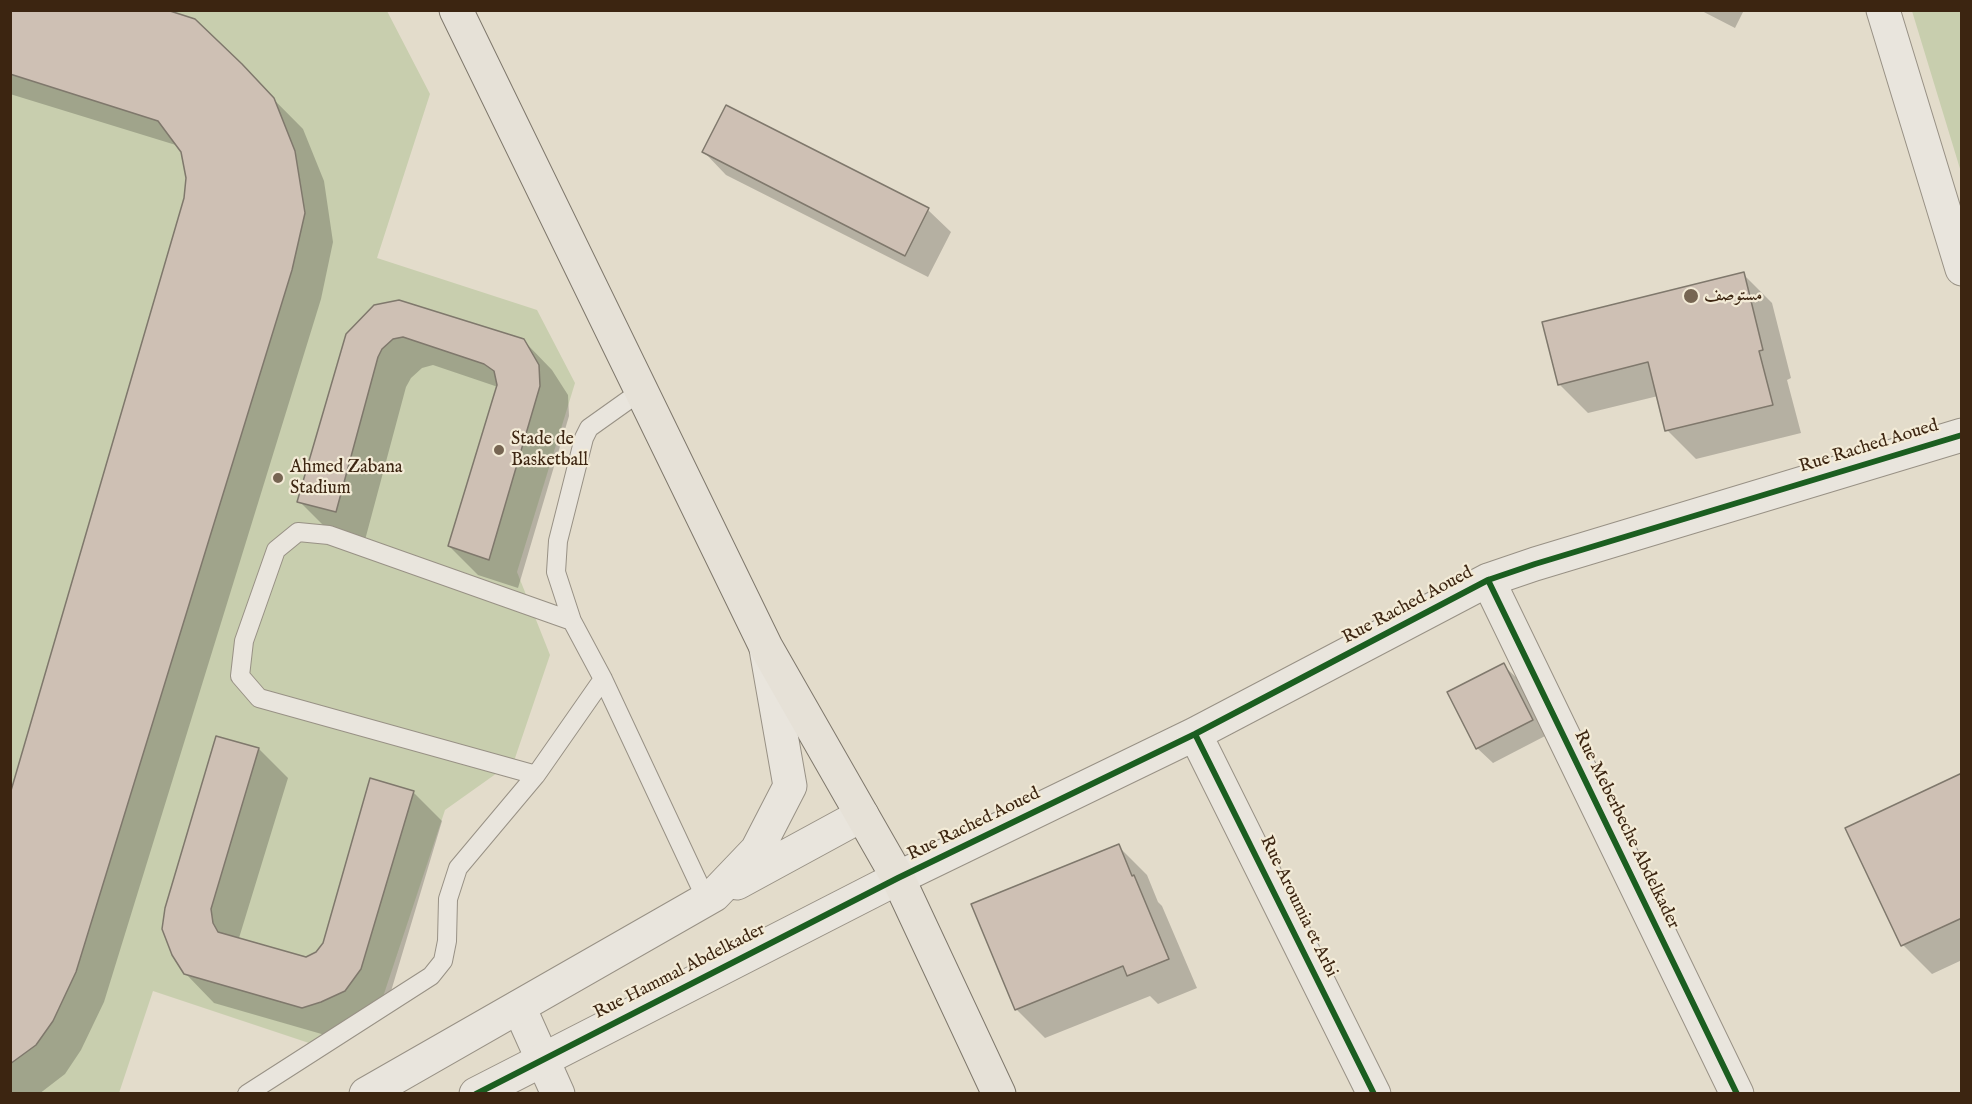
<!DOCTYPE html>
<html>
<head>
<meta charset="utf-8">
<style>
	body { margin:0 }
	#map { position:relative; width:1972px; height:1104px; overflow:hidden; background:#e3dccb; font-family:"IM FELL English",serif }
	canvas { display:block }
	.frame { position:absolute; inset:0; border:12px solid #3c2511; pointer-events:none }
</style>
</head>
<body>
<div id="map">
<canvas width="1972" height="1104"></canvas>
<div class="frame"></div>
</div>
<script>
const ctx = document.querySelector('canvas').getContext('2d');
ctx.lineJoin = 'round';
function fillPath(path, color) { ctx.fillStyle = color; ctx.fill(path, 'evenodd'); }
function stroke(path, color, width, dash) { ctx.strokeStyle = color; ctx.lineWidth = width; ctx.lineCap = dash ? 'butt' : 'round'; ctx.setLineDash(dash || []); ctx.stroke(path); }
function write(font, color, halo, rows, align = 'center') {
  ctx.font = font + ' "IM FELL English",Amiri,serif'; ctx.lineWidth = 4.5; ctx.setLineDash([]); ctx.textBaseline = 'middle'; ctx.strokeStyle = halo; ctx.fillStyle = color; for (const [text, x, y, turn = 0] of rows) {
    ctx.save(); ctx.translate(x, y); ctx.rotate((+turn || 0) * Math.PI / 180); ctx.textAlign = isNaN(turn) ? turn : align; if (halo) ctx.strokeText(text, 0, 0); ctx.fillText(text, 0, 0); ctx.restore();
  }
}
const green = new Path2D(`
	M11,11H387L430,94L377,258L537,310L575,383L517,572L550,655L514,761L445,810L379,1009L312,1044L153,991L119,1093H11Z
	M1912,11H1961V172Z`);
const shadow = new Path2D(`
	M10,10L195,20L303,129L324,181L333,242L321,299L104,1002L81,1050L65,1074L39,1094H10V799L186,199L188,178L182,151L179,146L10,94Z
	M1700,10H1744L1735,28Z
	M727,107L928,210L951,232L928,277L726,175L704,152Z
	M1743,274L1772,303L1791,378L1787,380L1801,433L1696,459L1667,430L1658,396L1588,413L1559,384Z
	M347,334L523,340L552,370L568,395L569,416L518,588L478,575L449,546L498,387L433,365L422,368L411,378L406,387L365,540L328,530L299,501Z
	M1503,665L1519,680L1547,735L1493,763L1477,748Z
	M259,749L288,778L239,938L306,959L317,953L324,943L413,792L442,821L389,998L332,1037L214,1003L185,973Z
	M1962,775V960L1932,974L1903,945L1847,829Z
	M1118,846L1147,875L1158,902L1162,906L1197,988L1158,1004L1150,996L1045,1038L1016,1009Z`);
const building = new Path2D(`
	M10,10H167L195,19L242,64L274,98L295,151L305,213L292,270L76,972L53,1021L36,1045L10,1064V794L184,198L186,178L181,152L158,121L10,74Z
	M726,105L929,208L905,256L702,152Z
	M1744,272L1763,350L1759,351L1773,405L1665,431L1648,362L1558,385L1542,322Z
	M399,300L524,339L539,365L540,386L489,560L448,546L493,398L497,385L494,371L484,364L403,337L393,339L382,349L378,357L336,512L297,502L346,334L374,305Z
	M1504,663L1533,720L1476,749L1447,692Z
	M216,736L259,748L211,909L213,923L218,932L306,957L316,952L323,943L370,778L414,791L361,969L345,991L321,1002L302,1008L184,974L172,955L162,929L165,908Z
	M1962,773V918L1901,946L1845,828Z
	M1119,844L1132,876L1134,875L1169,959L1127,976L1123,966L1015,1010L971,904Z`);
const service = new Path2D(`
	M641,391L589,428L584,438L558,541L556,572L572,621L603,679L706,899
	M536,775L259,698L240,676L244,641L276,550L298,532L329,535L572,621
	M247,1094L431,976L443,961L447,941L448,899L458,868L536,775L603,679`);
const minor = new Path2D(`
	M1883,10L1962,269
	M1488,580L1737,1094
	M1195,734L1374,1094
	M898,878L1195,734L1488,580L1535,564L1962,435
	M519,1007L558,1094`);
const tertiary = new Path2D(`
	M737,883L862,815
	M366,1094L714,895L757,850L790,786L766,649
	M476,1094L898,878`);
const primary = new Path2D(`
	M456,10L766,647L898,878L999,1094`);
const cycleway = new Path2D(`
	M1488,580L1737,1094
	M1195,734L1374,1094
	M476,1094L898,878L1195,734L1488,580L1535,564L1962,435`);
const markers = [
	[1691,296,8,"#766552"],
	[499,450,6,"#766552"],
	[278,478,6,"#766552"]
];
const poiNames = [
	["مستوصف",1704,296],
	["Stade de",511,440],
	["Basketball",511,461],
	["Ahmed Zabana",290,468],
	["Stadium",290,489]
];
const streetNames = [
	["Rue Rached Aoued",1869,447,-17],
	["Rue Rached Aoued",1408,606,-28],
	["Rue Rached Aoued",974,825,-26],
	["Rue Meberbeche Abdelkader",1626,830,64],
	["Rue Aroumia et Arbi",1298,907,64],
	["Rue Hammal Abdelkader",680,972,-27]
];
fillPath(green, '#c8ceae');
fillPath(shadow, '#0003');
fillPath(building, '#cec0b4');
stroke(building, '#7f786c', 1.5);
stroke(service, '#989185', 20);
stroke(minor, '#989185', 35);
stroke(tertiary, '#989185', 35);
stroke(primary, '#7f786c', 35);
stroke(service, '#e9e5dd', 18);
stroke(minor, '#e9e5dd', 33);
stroke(tertiary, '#e9e5dd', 33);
stroke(primary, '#e6e1d7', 33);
stroke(cycleway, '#1b5e20', 6);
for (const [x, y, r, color] of markers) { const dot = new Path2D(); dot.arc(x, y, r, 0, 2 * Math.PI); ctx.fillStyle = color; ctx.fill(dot); stroke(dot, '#f3ebd7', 2); }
write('18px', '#3c2511', '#f3ebd7', poiNames, 'left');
write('18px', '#3c2511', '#f3ebd7', streetNames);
</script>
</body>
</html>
